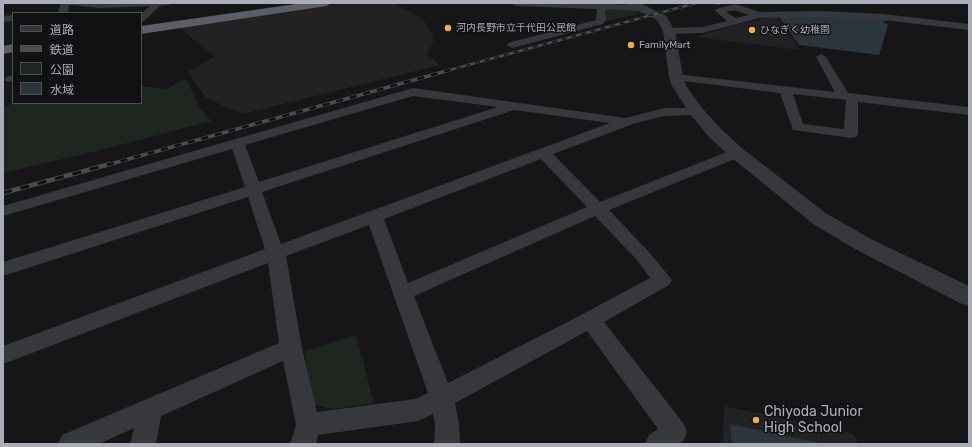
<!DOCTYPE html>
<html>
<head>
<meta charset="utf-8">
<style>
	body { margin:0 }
	#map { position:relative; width:972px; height:447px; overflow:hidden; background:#161618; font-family:Rubik,"Noto Sans JP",sans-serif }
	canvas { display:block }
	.frame { position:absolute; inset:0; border:4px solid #a8adb8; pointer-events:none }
	.legend { position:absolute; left:12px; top:12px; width:130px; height:92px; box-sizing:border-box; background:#111113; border:1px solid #4d4f55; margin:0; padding:5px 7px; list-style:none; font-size:12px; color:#a8adb8 }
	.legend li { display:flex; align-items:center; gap:8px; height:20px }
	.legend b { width:20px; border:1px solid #4d4f55 }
</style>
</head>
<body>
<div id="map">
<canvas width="972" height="447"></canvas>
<div class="frame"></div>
<ul class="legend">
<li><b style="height:5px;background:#37383d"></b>道路</li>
<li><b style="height:5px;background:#4a4c52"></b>鉄道</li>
<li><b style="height:11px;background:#1e261f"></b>公園</li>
<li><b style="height:11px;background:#2c353c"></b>水域</li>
</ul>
</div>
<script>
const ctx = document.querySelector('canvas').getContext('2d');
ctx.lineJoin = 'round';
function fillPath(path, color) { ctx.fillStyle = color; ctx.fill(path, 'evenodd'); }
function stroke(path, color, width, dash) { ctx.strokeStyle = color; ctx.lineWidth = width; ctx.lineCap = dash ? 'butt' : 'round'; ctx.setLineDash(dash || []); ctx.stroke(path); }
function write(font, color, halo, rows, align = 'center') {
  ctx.font = font + ' Rubik,"Noto Sans JP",sans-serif'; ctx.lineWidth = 3; ctx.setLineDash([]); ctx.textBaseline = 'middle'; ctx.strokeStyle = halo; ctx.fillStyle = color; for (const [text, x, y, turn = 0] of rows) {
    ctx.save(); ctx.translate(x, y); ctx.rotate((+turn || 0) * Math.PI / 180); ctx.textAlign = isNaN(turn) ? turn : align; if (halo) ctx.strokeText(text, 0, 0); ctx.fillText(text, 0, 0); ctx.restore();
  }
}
const built = new Path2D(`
	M344,3H393L422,18L433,35V43L427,54L440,65L242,114L206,98L188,72L215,56L185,33L180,27Z
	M776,16L800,50L696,37L739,24Z
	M724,406L854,434L858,444H723Z`);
const green = new Path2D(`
	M605,9H633L642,13L607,21L604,16Z
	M182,80H187L199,107L211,121L105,149L3,173V108L13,103H141V86L166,89Z
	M356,335L374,403L332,409L314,405L304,351Z`);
const water = new Path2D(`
	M824,16L887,20L883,22L888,25L879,55L799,45L779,17Z
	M730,424L824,444H732Z`);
const minor = new Path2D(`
	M61,3H170L169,5L160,6L144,21L141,22V14L150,6L100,8L69,5L68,13H58Z
	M511,3H581L640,5L644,8L640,11L605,9L606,20L603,24L512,48L507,45L508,43L596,20L597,9L515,6Z
	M735,4L760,12L821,11L883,14L969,24V30L883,20L821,17L759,18L703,33L669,34L664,31L669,28L703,27L727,21L715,11L716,9ZM735,10L749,15L736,18L726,12Z
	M13,15V21L3,22V16Z
	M821,54L826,57L848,93L969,107V115L858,102V134L856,137L851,138L793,130L780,93L676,80L672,79L670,77L672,75L676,74L835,92L816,57ZM793,94L846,100L844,129L803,124Z
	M13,75V82L6,81L4,79L6,77Z
	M413,88L626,118L664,108H701L702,111L701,114L696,115L664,116L633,124L553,154L600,202L732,150L737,149L742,150L744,153L742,156L609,210L649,252L672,280L669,285L604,322L684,424L687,432L684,440L679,444H645L649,435L658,429L587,331L455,403L459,424L460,444H434L435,424L433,414L418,421L318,435L316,444H290L296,425L283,361L161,416L156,444H130L134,428L99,444H58L62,435L279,343L268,263L3,364V346L265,249L248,197L3,276V262L245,187L232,149L3,216V206ZM413,96L498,107L259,182L245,145ZM514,110L610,123L281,244L262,192ZM541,159L587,207L408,283L384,219ZM595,216L637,260L650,278L583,314L448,383L414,296ZM369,225L428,393L415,399L317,412L302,348L286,256Z`);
const tertiary = new Path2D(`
	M626,3H640L666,16L675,31L683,77L686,86L702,108L721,129L743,149L827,214L871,239L969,286V306L960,303L855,249L813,224L731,157L709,137L690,114L672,86L669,77L663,31L657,20L627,5Z`);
const trunk = new Path2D(`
	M303,3H332L326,6L141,34V26Z
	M13,44V52L3,54V46Z`);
const railFar2 = new Path2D(`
	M446,71L696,3`);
const railFar1 = new Path2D(`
	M107,165L450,70`);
const rail = new Path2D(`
	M3,193L110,164`);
const wall = new Path2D(`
	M713,3H726L718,5Z`);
const shadedWall = new Path2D(`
	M718,3H726L718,5Z`);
const markers = [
	[448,28,4,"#f2b134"],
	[752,30,4,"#f2b134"],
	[631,45,4,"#f2b134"],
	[756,420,4,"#f2b134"]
];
const farPoinames = [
	["河内長野市立千代田公民館",456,28],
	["ひなぎく幼稚園",760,30],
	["FamilyMart",639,45]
];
const nearPoinames = [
	["Chiyoda Junior",764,412],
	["High School",764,428]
];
fillPath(built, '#222225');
fillPath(green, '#1e261f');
fillPath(water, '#2c353c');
fillPath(minor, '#37383d');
fillPath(tertiary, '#37383d');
fillPath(trunk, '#5b5e65');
stroke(railFar2, '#4a4c52', 2.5);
stroke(railFar1, '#4a4c52', 3.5);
stroke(rail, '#4a4c52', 4.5);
stroke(railFar2, '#111113', 1.5, [5]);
stroke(railFar1, '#111113', 2.5, [7]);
stroke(rail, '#111113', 3, [9]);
fillPath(wall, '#47494d');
fillPath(shadedWall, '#2f3033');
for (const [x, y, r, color] of markers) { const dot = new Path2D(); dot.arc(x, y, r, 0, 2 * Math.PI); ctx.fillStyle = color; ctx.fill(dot); stroke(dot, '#111113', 1.5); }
write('10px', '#a8adb8', '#111113', farPoinames, 'left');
write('14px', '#a8adb8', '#111113', nearPoinames, 'left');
</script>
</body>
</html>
